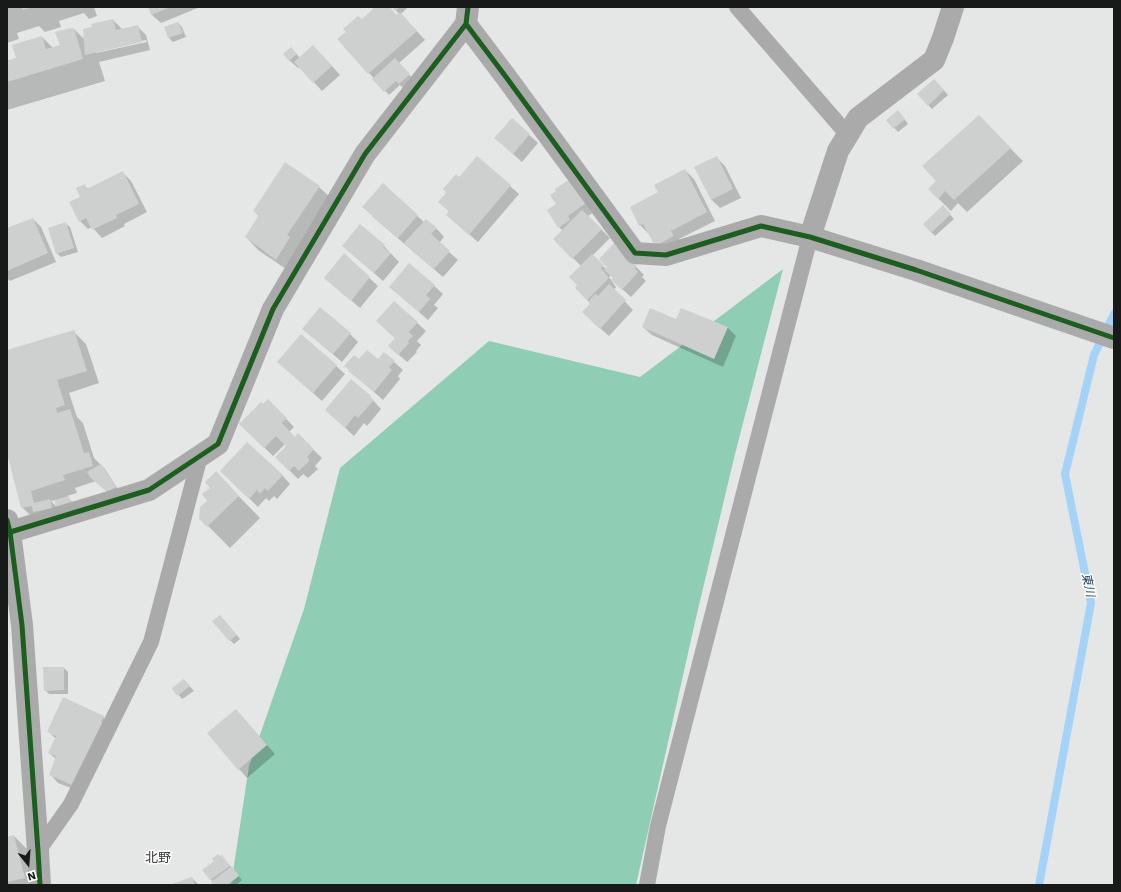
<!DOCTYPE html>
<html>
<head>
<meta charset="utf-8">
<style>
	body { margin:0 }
	#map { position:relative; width:1121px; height:892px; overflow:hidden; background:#e5e6e6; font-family:"Work Sans",sans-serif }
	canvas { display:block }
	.frame { position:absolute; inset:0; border:8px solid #181919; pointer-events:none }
	.north { position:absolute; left:8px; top:844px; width:40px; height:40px; -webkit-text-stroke:3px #fff; paint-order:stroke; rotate:163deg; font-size:11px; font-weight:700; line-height:16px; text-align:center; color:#181919 }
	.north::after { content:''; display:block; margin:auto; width:14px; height:18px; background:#181919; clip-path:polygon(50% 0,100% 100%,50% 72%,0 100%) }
</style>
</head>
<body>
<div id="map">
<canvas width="1121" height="892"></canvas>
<div class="frame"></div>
<div class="north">N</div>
</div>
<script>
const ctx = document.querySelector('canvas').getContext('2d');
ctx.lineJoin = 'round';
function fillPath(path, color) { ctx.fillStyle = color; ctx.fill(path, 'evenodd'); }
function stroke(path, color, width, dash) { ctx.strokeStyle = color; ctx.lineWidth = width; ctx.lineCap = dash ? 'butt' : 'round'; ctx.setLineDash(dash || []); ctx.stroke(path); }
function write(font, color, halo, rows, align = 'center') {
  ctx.font = font + ' "Work Sans","Noto Sans JP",sans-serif'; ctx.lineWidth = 3; ctx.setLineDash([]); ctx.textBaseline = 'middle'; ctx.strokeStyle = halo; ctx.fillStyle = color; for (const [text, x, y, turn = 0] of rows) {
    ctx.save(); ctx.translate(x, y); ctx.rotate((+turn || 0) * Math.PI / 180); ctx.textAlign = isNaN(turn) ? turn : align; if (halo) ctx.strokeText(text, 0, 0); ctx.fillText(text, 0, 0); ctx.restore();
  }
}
const forest = new Path2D(`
	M783,269L735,454L695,622L636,885H231L249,766L304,609L340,468L489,341L640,377Z`);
const shadow = new Path2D(`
	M7,7H94L97,16L89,19L84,13L59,21L61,27L45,32L39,26L17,33L19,39L7,43Z
	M149,7H200L161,23L152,15Z
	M377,7H389L397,16L399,14L393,7H408L401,14L425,40L399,63L413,79L403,88L400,85L389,95L339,40Z
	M113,20L122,29L137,26L146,35L150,50L99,62L105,81L7,110V58L9,61L17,58L42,37L53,48L61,46L71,30L74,29L85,40ZM146,40L147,42L96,53V51Z
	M178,23L182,27L186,37L173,42L169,38Z
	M291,48L300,58L322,55L340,75L322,91L300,67L298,68L289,60Z
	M934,80L948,95L932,109L928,105Z
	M902,116L908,124L898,132L887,120Z
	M979,117L1023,161L967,212L958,203L951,211L938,198V182Z
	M512,119L538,143L522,162L504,146Z
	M477,157L519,194L478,242L447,215L450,212L439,202Z
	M716,157L725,166L741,198L720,208L712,200L696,168Z
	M685,170L694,179L715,221L679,239L682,244L664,254L649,234L640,225Z
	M122,172L131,181L147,212L124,224L125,226L102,238L92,227L88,229L80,221L81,198L84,185L88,189Z
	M570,180L594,212L588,216L610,238L592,256L606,269L609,267L614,244L644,275L642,277L646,281L631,297L621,288L611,275L609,277L616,287L614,290L633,310L609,336L592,321L591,304L576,288L579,285L581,266L554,239L563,231L559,227L558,204Z
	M383,185L424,222L436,228L444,237L439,243L458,260L443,277L372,216Z
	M319,187L332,199L289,271L258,250L246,237L260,217L254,211Z
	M943,207L954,219L935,236L924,224Z
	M33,219L41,227L56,262L10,281L7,278V229Z
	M65,223L70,227L78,252L61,257L57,253Z
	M360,226L384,246L399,262L383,281L343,246Z
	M344,255L378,286L360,308L325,278Z
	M410,264L443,294L434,305L438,308L428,320L390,287Z
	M394,302L426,331L417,341L421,345L416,351L417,352L407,362L398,354L396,339L386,330Z
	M677,321L727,327L736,336L723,367L652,335L643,327Z
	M303,329L350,334L358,342L342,362Z
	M73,331L86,344L99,383L69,393L77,417L83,423L94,458L105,469L119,491L112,496L96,481L75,488L77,493L67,496L72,502L74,508L35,520L22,507L7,449V351ZM55,500L58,508L51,501Z
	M302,335L345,374L322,401L287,370Z
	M384,353L403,370L398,376L400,379L383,400L350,371L360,360L378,361Z
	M370,397L381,409L367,426L364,423L354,436L326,410Z
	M268,400L294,427L289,432L295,438L298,435L322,458L315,466L318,469L308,478L303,474L298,479L276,457L288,446L285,444L273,456L240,424Z
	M216,473L260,518L230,548L200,518L208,501Z
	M282,475L290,484L277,499L274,496L269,501L266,498L258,507L230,479Z
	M224,620L240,639L234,644L230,640Z
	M64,668L68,672V694H49L45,690Z
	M184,680L194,691L182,699L173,688Z
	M236,710L275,754L247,778L239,769Z
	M103,717L112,725L81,792L58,783L50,774L56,759L49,753L56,739L48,731Z
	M14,836L36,858L42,885H7V838Z
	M222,856L242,880L236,885H215L204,870Z
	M192,878L199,885H172Z`);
const stream = new Path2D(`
	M1039,885L1091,603L1065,474L1094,355L1114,314`);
const building = new Path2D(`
	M21,7H33L23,10Z
	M148,7H171L151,15Z
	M375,7H390L396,15L400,12L417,31L368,74L337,39L346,32L343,29L358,16L362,19Z
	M392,7H400L395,11Z
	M113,19L116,30L138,25L142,42L85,55L83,29L92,27L91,24Z
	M178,22L183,33L168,38L164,27Z
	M71,28V29L74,28L83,59L7,82V61L16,58L12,45L42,36L46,49L60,45L55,32Z
	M313,45L332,66L313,83L294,62Z
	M291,47L297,54L289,61L283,54Z
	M395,58L410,74L399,84L396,81L384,92L372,79Z
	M934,79L944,90L928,106L917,94Z
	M898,110L905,119L893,129L886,120Z
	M979,115L1011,148L954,200L945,191L938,199L928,189L936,181L922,166Z
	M512,118L530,134L513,154L494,138Z
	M477,156L511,185L469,235L446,215L449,211L438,202L446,193L443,189L456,174L459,177Z
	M717,156L733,189L711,200L694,167Z
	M285,162L320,186L287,235L290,237L276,260L245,237L259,215L253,211Z
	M685,169L707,212L671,231L674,236L655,246L643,224L639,226L630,207L658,192L654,185Z
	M123,171L139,204L116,215L117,218L92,230L86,218L79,222L69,202L80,197L76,188L85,184L87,189Z
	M570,179L586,203L568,216L570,220L558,228L547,210L556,204L550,195L556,191L555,189Z
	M383,183L418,215L398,238L362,207Z
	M943,205L951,214L931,233L923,224Z
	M582,210L602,229L572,259L553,239Z
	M33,218L48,253L7,271V228Z
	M426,219L437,228L431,234L450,251L434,269L404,243Z
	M66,222L74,248L56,254L48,228Z
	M360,224L385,245L383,247L391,253L374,273L342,246Z
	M614,243L637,265L635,268L638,272L622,290L611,280L613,278L604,270L607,267L599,259Z
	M344,253L370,277L351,301L324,278Z
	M592,254L604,265L601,268L609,278L587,300L575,288L577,285L569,277Z
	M409,263L435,285L426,295L430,299L419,312L389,287Z
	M609,284L626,300L600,329L582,312L590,304L588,302L595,294L598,296Z
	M394,301L418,322L409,332L413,336L408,341L409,343L398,355L388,346L395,338L376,321Z
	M320,307L351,333L333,354L302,329Z
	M650,308L676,319L681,308L728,327L714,359L642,327Z
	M74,330L87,371L57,380L65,405L56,408L57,413L70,409L84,453L89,452L93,466L63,475L65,480L31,491L34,503L50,499L52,508L33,512L32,506L21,508L7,453V350Z
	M301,334L337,365L313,393L277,362Z
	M367,350L378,359L384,352L395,361L389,367L392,370L374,392L348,371L349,370L344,366L354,355L359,359Z
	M351,379L371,396L370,398L374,400L358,418L355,415L345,428L325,410Z
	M268,399L287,418L282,423L295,437L298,433L314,449L307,457L310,460L299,471L294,466L289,471L275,457L286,446L276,436L264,448L239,424L261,402L263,404Z
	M247,442L283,475L268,491L265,488L260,494L257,490L249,499L220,471Z
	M101,464L116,487L107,492L90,477L87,472Z
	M216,471L239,496L207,527L199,519L200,507L207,501L202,494L210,488L205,482Z
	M69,496L71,504L57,508L54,500Z
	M220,615L237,635L229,641L212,621Z
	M43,667H64V690L44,691Z
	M184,679L190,686L177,696L172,688Z
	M63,697L104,716L101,722L103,723L72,785L49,775L56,756L48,753L56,736L47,732Z
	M236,709L267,745L238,770L207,733Z
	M14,835L25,878L7,882V837Z
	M218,854L220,856L222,855L230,866L210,880L202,870L214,861L212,859Z
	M232,866L239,876L227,885H213L211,882Z
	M192,877L195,885H169Z`);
const service = new Path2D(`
	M737,7L848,135
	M38,851L71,804L151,642L200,456
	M647,885L658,826L810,237`);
const minor = new Path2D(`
	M466,24L506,77L635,253L666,255L761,226L810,237L916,270L1114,338
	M810,237L838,151L858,118L934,60L943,38L953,7
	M7,520L10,532L22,625L38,851L40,885
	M7,533L149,490L218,444L273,309L365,154L466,24L468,7`);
const cycleway = new Path2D(`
	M466,24L506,77L635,253L666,255L761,226L810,237L916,270L1114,338
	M7,520L10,532L22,625L38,851L40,885
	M7,533L149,490L218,444L273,309L365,154L466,24L468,7`);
const waterNames = [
	["東川",1088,585,78]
];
const quarterNames = [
	["北野",158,858]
];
fillPath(forest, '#8fceb4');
fillPath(shadow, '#0003');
stroke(stream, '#a5d2f7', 8);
fillPath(building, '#cecfcf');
stroke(service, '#aaa', 16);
stroke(minor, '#aaa', 22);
stroke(cycleway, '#1b5e20', 5);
write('italic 12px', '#183a55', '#fff', waterNames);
write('13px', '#373839', '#fff', quarterNames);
</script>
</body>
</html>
